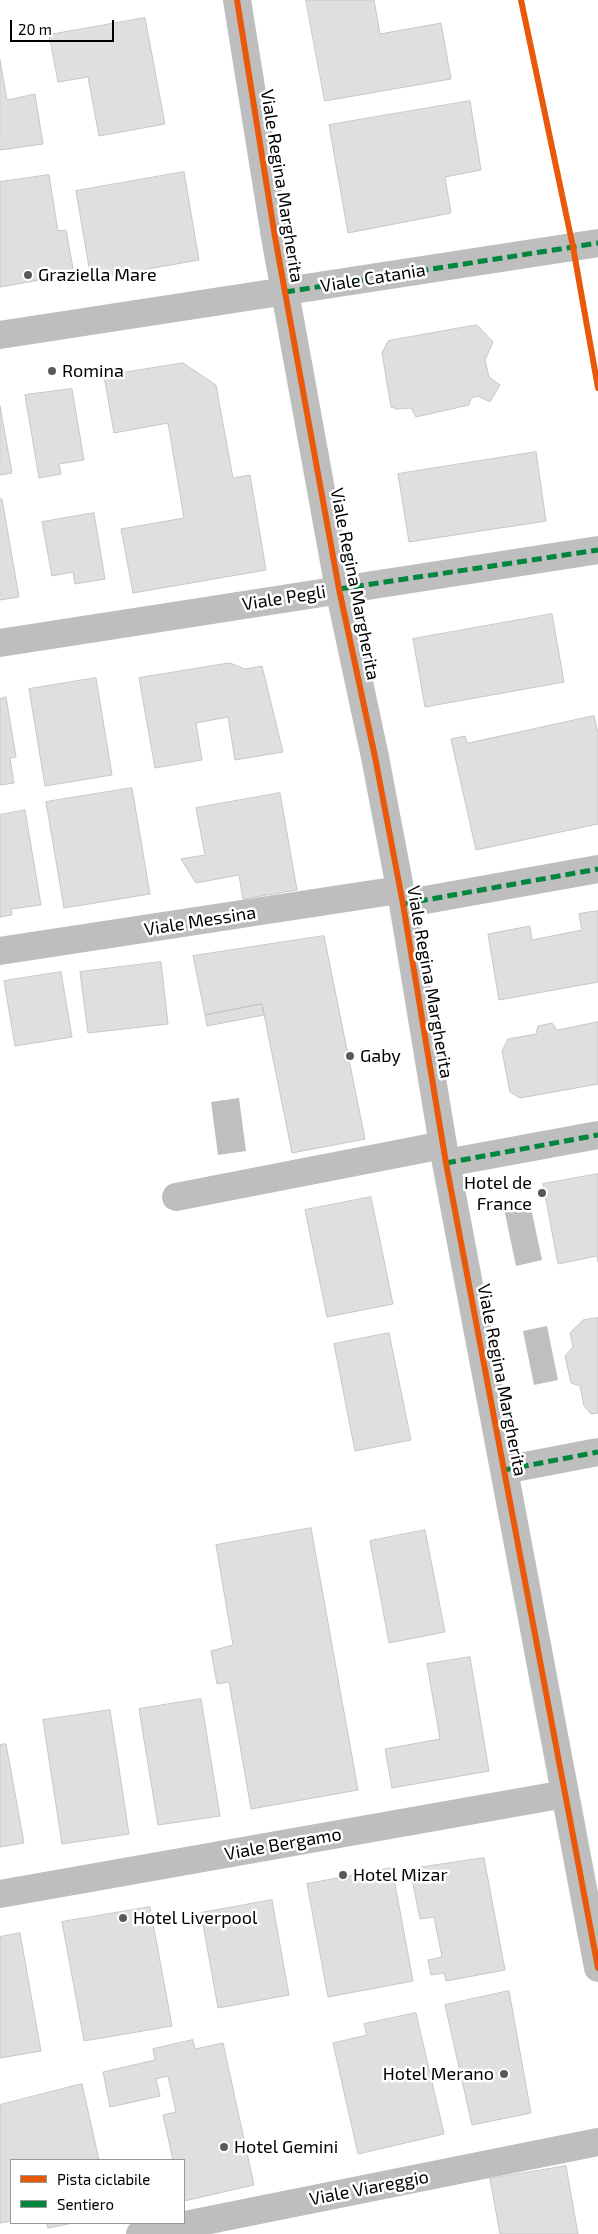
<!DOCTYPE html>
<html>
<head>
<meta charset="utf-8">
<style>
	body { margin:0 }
	#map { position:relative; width:598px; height:2234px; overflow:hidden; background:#fff; font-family:"Exo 2",sans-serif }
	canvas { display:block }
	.legend { position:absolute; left:10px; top:2159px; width:175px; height:65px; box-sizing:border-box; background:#fff; border:1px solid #999; margin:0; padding:6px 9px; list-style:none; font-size:15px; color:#000 }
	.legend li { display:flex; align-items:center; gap:10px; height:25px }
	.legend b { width:25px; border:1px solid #999 }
	.scale { position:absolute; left:10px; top:20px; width:104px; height:22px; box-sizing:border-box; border:2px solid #000; border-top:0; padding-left:6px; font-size:15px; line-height:18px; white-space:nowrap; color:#000; -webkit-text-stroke:4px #fff; paint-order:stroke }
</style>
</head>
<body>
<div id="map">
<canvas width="598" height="2234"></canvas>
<ul class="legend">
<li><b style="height:6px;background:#e8590c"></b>Pista ciclabile</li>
<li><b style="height:6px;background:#00873e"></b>Sentiero</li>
</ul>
<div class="scale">20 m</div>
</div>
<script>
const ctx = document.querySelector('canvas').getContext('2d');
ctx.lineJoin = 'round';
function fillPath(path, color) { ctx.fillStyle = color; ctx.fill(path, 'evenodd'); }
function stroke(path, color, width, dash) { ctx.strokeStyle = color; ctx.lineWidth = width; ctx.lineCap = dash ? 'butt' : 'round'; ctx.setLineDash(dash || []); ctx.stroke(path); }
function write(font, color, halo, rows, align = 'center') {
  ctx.font = font + ' "Exo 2",sans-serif'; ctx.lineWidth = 5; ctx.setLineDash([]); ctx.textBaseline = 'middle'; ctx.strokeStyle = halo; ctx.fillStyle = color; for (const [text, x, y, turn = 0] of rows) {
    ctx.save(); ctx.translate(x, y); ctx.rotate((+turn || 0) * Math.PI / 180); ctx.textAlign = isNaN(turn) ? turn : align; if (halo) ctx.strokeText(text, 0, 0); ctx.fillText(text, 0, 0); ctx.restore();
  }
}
const water = new Path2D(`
	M239,1098L246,1151L218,1155L211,1102Z
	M529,1199L542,1260L516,1266L503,1204Z
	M547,1326L558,1380L534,1385L523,1331Z`);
const building = new Path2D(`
	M306,0H374L380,34L441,23L451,79L325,101Z
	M145,18L165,124L99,136L88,77L58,82L49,35Z
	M0,60L7,100L35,94L43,144L0,150Z
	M470,101L481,170L445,177L451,213L348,233L329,125Z
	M184,172L199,260L91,279L76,191Z
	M49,175L58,231L66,230L74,274L0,287V182Z
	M477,325L493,342L485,360L489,377L500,385L490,402L478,396L471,398L469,405L416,417L411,408L397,409L391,407L382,353L388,341Z
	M183,363L216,385L233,478L250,475L266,570L133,593L121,529L184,518L168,423L114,433L104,376Z
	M72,389L84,460L59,464L61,474L39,478L25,395Z
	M0,406L12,473L0,475Z
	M536,452L546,521L409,542L398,474Z
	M0,499H2L19,597L0,600Z
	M94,513L105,579L75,584L73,572L52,576L42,522Z
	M552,614L564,682L425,707L413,639Z
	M230,663L245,669L262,666L283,752L235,760L228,717L196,723L202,760L155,768L139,678Z
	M96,678L112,775L45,786L29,689Z
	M6,697L16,757L10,758L14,783L0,785V699Z
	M594,716L598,733V824L476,850L451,739L465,736L467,743Z
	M132,788L150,894L64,908L46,802Z
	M280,793L297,890L243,899L239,875L196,883L181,859L205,855L196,808Z
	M25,810L41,905L11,909L12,915L0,917V815Z
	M598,911V982L499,1000L488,934L530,926L532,940L582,930L579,914Z
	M324,936L365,1139L292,1153L262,1004L205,1015L193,956Z
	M161,962L168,1024L88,1033L80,972Z
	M61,972L72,1037L15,1046L4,981Z
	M262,1004L264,1015L207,1026L205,1015Z
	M598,1022V1084L520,1098L510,1092L502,1051L508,1039L536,1034L538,1026L552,1023L557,1030Z
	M598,1174V1262L597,1256L558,1264L543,1184Z
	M371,1197L393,1304L327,1317L305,1210Z
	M598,1318V1413L591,1414L584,1406L580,1386L571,1383L565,1356L573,1347L570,1333L583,1320Z
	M389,1333L411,1440L355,1451L334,1344Z
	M311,1528L358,1790L251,1809L229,1682L217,1684L211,1651L233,1645L216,1545Z
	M425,1530L445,1632L389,1643L370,1541Z
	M470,1657L489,1771L392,1788L385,1749L440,1739L427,1664Z
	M201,1699L220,1816L158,1825L139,1709Z
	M110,1710L129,1834L62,1844L43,1720Z
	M6,1744L24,1843L0,1847V1745Z
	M484,1858L505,1970L446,1981L444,1973L431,1975L428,1960L442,1957L434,1917L420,1919L410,1869Z
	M392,1868L413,1981L328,1997L307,1884Z
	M272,1900L289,1995L218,2008L201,1913Z
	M150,1907L172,2026L84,2041L62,1922Z
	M20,1933L41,2051L0,2058V1937Z
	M509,1991L531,2113L472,2125L445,2005Z
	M416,2013L444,2134L358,2154L333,2043L367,2035L364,2024Z
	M193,2040L195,2049L223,2043L254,2185L184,2201V2160H173L163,2115L176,2112L168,2076L156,2079L160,2096L110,2107L103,2072L155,2060L153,2049Z
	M82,2084L99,2160H11V2221L0,2223V2105Z
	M566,2166L578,2234H500L490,2179Z
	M47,2223H69V2224L48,2228Z`);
const minor = new Path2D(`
	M237,0L275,237L339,589L375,757L403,904L446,1163L598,1968
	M0,335L598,243
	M0,643L598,550
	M403,904L598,869
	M0,951L399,890
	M446,1163L598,1135
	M176,1197L443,1145
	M504,1470L598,1452
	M0,1894L565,1794
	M140,2234L598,2142`);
const quiet = new Path2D(`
	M285,292L598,243
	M339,589L598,550
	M403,904L598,869
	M446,1163L598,1135
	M504,1470L598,1452`);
const cycleway = new Path2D(`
	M237,0L275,237L339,589L375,757L403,904L446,1163L598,1968
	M521,0L573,247L598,388`);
const markers = [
	[28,275,5,"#595959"],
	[52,371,5,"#595959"],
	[350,1056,5,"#595959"],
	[542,1193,5,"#595959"],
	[343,1875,5,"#595959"],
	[123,1918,5,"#595959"],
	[504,2074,5,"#595959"],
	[224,2147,5,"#595959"]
];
const streetNames = [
	["Viale Regina Margherita",282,186,81],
	["Viale Catania",373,278,-9],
	["Viale Regina Margherita",355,584,79],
	["Viale Pegli",284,598,-9],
	["Viale Messina",200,921,-9],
	["Viale Regina Margherita",430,982,80],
	["Viale Regina Margherita",502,1380,79],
	["Viale Bergamo",283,1844,-10],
	["Viale Viareggio",369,2188,-11]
];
const poiNames = [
	["Graziella Mare",38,275],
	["Romina",62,371],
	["Gaby",360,1056],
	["Hotel de",532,1183,"right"],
	["France",532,1204,"right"],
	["Hotel Mizar",353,1875],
	["Hotel Liverpool",133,1918],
	["Hotel Merano",494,2074,"right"],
	["Hotel Gemini",234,2147]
];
fillPath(water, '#bfbfbf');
fillPath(building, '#dfdfdf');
stroke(building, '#c7c7c7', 1);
stroke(minor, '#bebebe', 28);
stroke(quiet, '#00873e', 5, [10, 5]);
stroke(cycleway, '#e8590c', 6);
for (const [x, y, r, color] of markers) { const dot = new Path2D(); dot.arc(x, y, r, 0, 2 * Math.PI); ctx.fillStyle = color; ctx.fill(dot); stroke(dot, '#fff', 2); }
write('18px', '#000', '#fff', streetNames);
write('18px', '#000', '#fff', poiNames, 'left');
</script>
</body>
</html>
